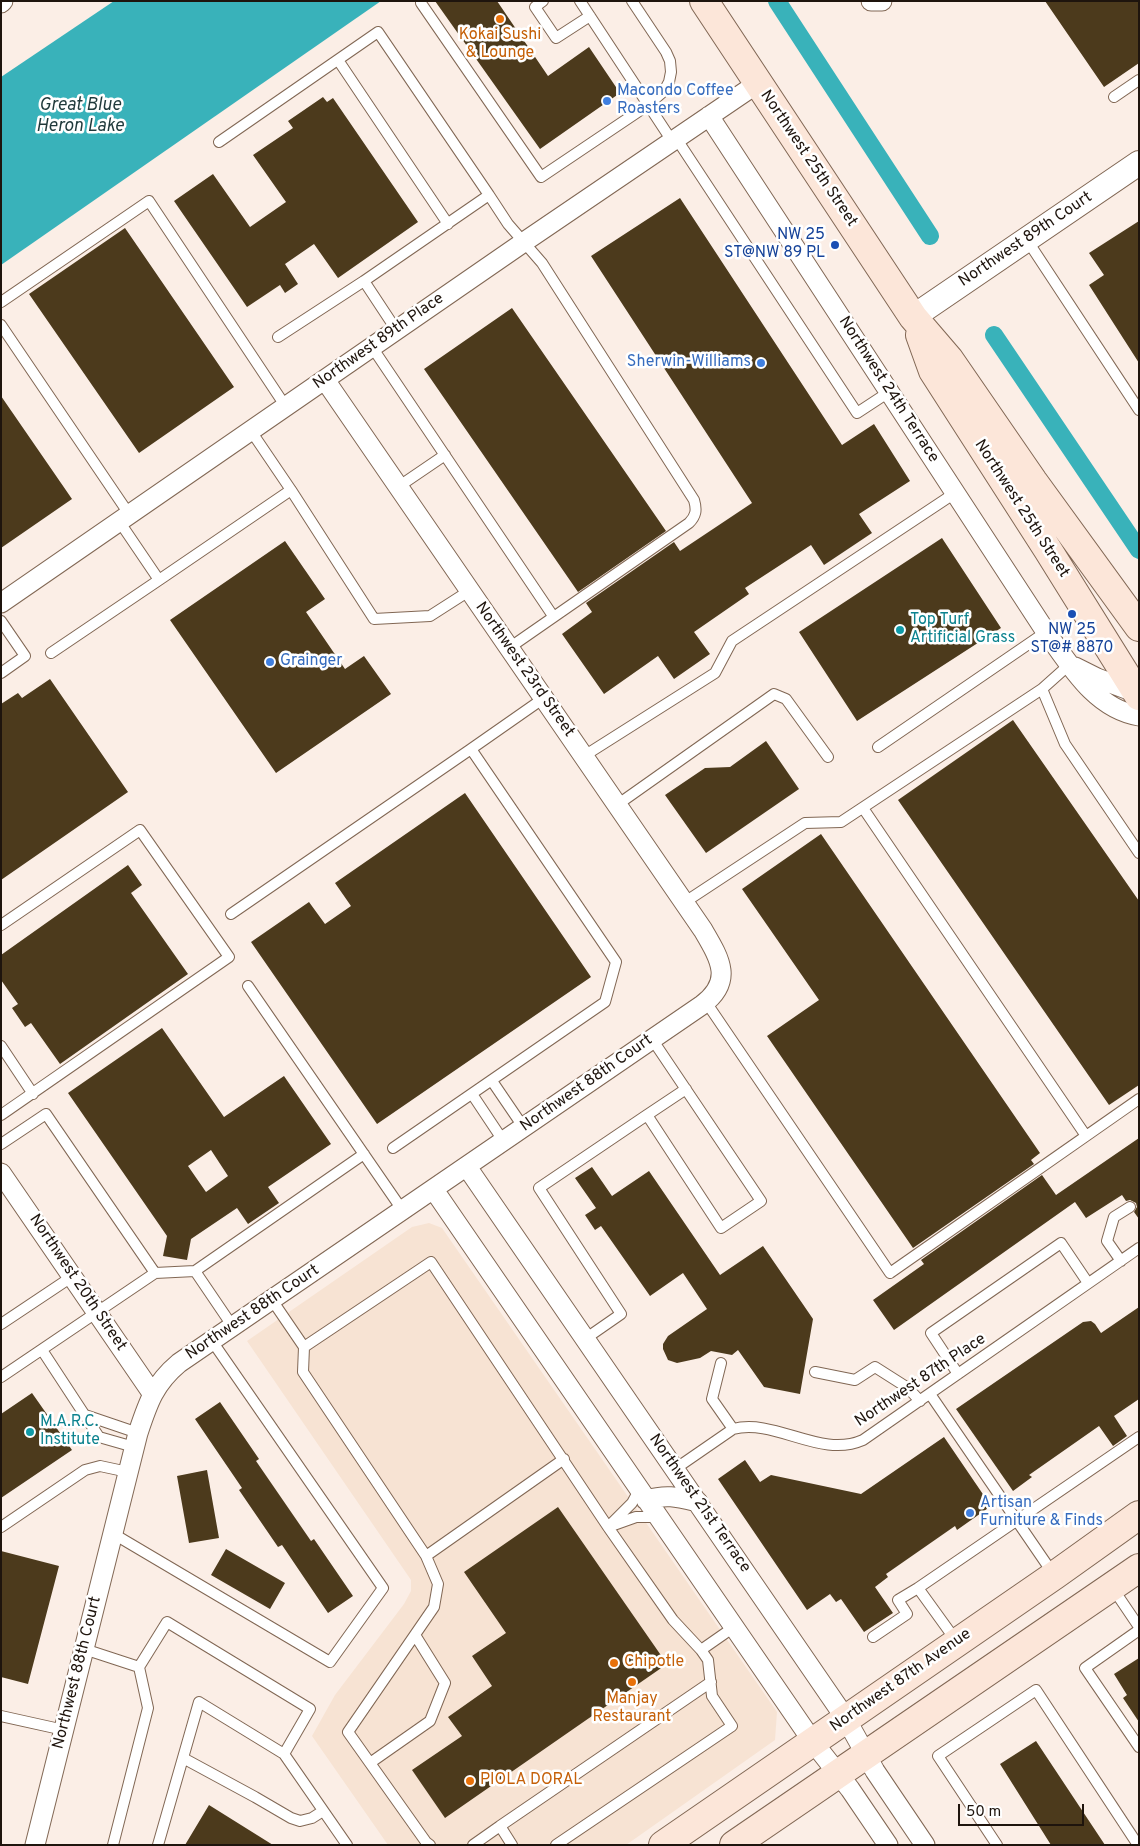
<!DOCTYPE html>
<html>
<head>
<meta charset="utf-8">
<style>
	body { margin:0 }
	#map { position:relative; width:1140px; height:1846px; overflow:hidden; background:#fbeee6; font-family:Overpass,sans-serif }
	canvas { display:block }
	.frame { position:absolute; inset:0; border:2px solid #1e140d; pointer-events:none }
	.scale { position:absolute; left:958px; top:1804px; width:126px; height:22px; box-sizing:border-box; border:2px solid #1e140d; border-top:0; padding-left:6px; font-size:15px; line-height:18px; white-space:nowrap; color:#1e140d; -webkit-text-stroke:4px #fff; paint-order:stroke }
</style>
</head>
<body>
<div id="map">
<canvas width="1140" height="1846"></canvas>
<div class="frame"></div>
<div class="scale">50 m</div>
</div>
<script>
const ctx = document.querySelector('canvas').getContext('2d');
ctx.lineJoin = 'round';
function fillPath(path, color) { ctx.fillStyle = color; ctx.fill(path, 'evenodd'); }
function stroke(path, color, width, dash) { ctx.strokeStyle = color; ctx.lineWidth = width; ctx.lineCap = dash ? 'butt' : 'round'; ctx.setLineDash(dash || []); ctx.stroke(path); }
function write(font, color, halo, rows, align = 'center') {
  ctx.font = font + ' Overpass,sans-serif'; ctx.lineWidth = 5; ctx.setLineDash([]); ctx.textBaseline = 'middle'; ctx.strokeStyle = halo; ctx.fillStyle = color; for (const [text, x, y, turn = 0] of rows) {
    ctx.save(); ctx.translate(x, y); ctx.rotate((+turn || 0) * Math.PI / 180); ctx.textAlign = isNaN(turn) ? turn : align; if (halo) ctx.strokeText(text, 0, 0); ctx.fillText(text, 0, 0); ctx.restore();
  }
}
const commercial = new Path2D(`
	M429,1223L442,1228L777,1712L775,1740L626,1845H388L312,1736L335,1695L404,1604L411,1591V1580L247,1341L412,1227Z`);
const water = new Path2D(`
	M114,1H381L1,265V77Z`);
const canal = new Path2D(`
	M777,1L930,236
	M994,335L1139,550`);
const building = new Path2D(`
	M435,1H497L548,76L589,47L620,93L540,149Z
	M1045,1H1139V63L1104,87Z
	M323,97L327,102L333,98L418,222L338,278L314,244L285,264L298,284L285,293L280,285L247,307L174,201L213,174L250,227L286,202L253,155L293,128L288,121Z
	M680,198L842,445L874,424L910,481L859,514L872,533L824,565L811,545L745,588L749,594L694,632L710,654L674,679L658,656L604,694L562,634L592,612L586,603L674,542L680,551L752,503L591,256Z
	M1139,221V363L1089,285L1104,275L1089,253Z
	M125,228L234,387L139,453L29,294Z
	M512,308L666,531L578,592L424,369Z
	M1,396L72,499L1,548Z
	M942,538L1001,628L857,721L799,632Z
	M285,541L325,599L306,612L345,669L364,656L391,694L276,773L170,620Z
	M50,679L128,792L1,880V704L18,693L22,698Z
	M1013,720L1139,901V1085L1109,1105L898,800Z
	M766,741L799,789L706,853L665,795L705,768L730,767Z
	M465,793L591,977L377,1124L251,942L309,902L325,924L351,906L335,883Z
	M821,834L1040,1153L1031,1160L1034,1164L913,1248L767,1036L819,1000L742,889Z
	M128,865L142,885L131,893L188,974L60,1064L31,1023L25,1027L12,1008L18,1004L1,980V955Z
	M162,1028L224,1117L284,1076L331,1144L268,1187L279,1203L248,1224L237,1208L191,1239L187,1260L163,1256L167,1236L68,1093ZM211,1150L228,1176L206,1192L188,1166Z
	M1139,1138V1219L1134,1212L1137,1207L1136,1203L1130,1200L1126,1201L1122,1195L1086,1218L1075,1202L894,1330L873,1300L924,1264L921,1260L1042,1175L1056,1195Z
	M592,1167L612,1196L649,1171L720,1275L763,1246L813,1319L800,1394L764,1387L738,1350L732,1355L711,1351L700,1358L677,1363L668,1360L663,1349V1344L668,1336L707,1309L683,1273L650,1296L601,1226L595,1230L585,1215L596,1208L575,1178Z
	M1139,1307V1399L1114,1416L1127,1436L1113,1446L1099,1426L1029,1475L1032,1477L1013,1491L956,1409L1083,1322L1091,1321L1095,1324L1101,1333Z
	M32,1393L72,1450L1,1498V1414Z
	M220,1402L259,1459L256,1461L311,1541L314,1539L353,1596L328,1613L282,1545L278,1547L239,1490L242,1488L195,1419Z
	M944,1437L991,1506L957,1530L955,1526L886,1574L888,1577L875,1587L893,1613L864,1632L841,1599L836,1602L830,1594L807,1610L718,1479L745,1460L760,1482L771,1475L861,1494Z
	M207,1470L219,1538L189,1543L177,1476Z
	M558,1507L667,1664L445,1818L412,1770L462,1736L448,1717L492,1686L472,1656L506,1633L464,1572Z
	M226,1549L285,1583L270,1609L211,1575Z
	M1,1551L59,1566L28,1684L1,1677Z
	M1139,1658V1722L1123,1698L1127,1695L1114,1674Z
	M1036,1741L1105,1845H1051L1000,1764Z
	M209,1805L273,1845H185Z`);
const service = new Path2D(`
	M543,1L535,7L556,38L590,16
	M580,1L672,141
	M421,3L541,177L648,105L664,91L669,82L671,72L670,61L666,52L632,1
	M338,60L448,224
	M1114,97L1139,80
	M676,138L857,413L889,392
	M219,142L378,32L489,195L364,281
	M489,195L508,224L542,263L694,500C697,510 696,516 689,523L509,648
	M1027,240L1139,410
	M1,302L149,201L286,407
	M1,325L129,514
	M278,337L364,281L397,331
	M372,347L553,616
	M251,431L291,490
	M398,487L445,455
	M159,580L291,490L374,619L430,616L469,591
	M1,621L25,656L1,673
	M51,653L159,580L119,521
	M1042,689L1065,744L1139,853
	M878,747L1046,632
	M471,749L544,698
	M584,756L715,673L732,641L955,493
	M617,805L774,694L786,699L828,757
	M863,808L1086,1136
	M685,902L805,823L841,822L1042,689L1070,664
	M231,914L471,749L616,962L605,1002L393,1148
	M1,925L140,830L229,957L1,1115
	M248,986L403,1211
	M706,1002L890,1273L1139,1099
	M1,1046L33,1094
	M492,1081L524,1128
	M472,1094L504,1142
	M647,1115L686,1089
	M1,1144L46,1114L155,1273L195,1271L233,1327
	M1121,1261L1107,1241L1114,1217L1130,1207
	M195,1271L364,1154
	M272,1300L304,1347L431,1262L608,1527L673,1620L701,1650L708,1660L712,1696L732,1726L556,1845
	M1,1324L73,1276
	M585,1339L621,1314L539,1188L647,1115L721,1228L761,1201L652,1039
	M304,1347L303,1372L426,1556
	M42,1350L99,1437L134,1447
	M721,1363L712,1399L733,1429
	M815,1372L855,1380L875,1367L908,1388L920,1401
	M958,1374L931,1333L1061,1243L1088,1283
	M1,1377L155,1273
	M930,1394L1054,1575
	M85,1415L138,1433
	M675,1469L733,1429C776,1418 820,1459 863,1440L1139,1248
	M611,1524L632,1503L639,1490
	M1,1527L85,1470L100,1466L128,1472
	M608,1527L636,1517H658
	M112,1533L330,1662L383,1588L212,1341
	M1112,1587L1139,1627
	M1139,1630L1085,1668L1139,1747
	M873,1637L907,1614L898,1600L918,1588
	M957,1642L918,1588L1139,1437
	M84,1649L139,1667L167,1622L310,1709L284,1754L347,1845
	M701,1650L734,1627
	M1,1716L64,1730
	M183,1758L255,1797L291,1818L300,1821L312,1818L323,1811
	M370,1763L430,1721L445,1683L415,1635
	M113,1845L148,1708L139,1667
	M158,1845L199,1702L284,1754
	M430,1845L426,1842L348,1732L434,1607L438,1584L426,1556L564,1459
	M473,1845L500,1826
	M512,1845L500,1826L711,1682
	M997,1845L938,1756L1036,1690L1138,1845`);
const minor = new Path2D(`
	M871,1H882
	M1,3L3,1
	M709,116L1046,632C1070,665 1095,709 1139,716
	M1,603L524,242L758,83
	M1075,667L1097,678L1137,693
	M467,1167L846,1719L875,1771L925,1845
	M1,1173L152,1393
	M434,1190L813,1742L850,1789L888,1845
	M646,1500C667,1494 677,1497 698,1502
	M35,1845L138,1433C148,1403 154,1384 179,1363L702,1005C734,981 720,959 703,930L325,380`);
const tertiary = new Path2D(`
	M913,317L1139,163`);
const secondary = new Path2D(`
	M704,1L913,317L949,359L1033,481L1139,627
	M920,335L933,371L1048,550L1139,696
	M663,1845L1055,1575L1139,1515
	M734,1845L1139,1568`);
const markers = [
	[500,19,5,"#e8710a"],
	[607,101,5,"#3f7fe0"],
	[835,245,5,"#1a4fb4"],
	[761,363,5,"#3f7fe0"],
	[1072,614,5,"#1a4fb4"],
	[900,630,5,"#0f9aa8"],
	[270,662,5,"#3f7fe0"],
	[30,1432,5,"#0f9aa8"],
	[970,1513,5,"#3f7fe0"],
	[614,1663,5,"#e8710a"],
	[632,1682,5,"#e8710a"],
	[470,1781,5,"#e8710a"]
];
const foodNames = [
	["Kokai Sushi",500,36],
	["& Lounge",500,54],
	["Chipotle",624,1663,"left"],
	["Manjay",632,1700],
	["Restaurant",632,1718],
	["PIOLA DORAL",480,1781,"left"]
];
const shopNames = [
	["Macondo Coffee",617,92],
	["Roasters",617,110],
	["Sherwin-Williams",751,363,"right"],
	["Grainger",280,662],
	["Artisan",980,1504],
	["Furniture & Finds",980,1522]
];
const streetNames = [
	["Northwest 25th Street",808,159,56],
	["Northwest 89th Court",1026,240,-34],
	["Northwest 89th Place",379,342,-35],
	["Northwest 24th Terrace",888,390,57],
	["Northwest 25th Street",1021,509,57],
	["Northwest 23rd Street",524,670,55],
	["Northwest 88th Court",587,1084,-35],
	["Northwest 20th Street",77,1283,56],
	["Northwest 88th Court",253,1313,-34],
	["Northwest 87th Place",921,1381,-34],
	["Northwest 21st Terrace",699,1504,55],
	["Northwest 88th Court",78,1673,-76],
	["Northwest 87th Avenue",901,1681,-35]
];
const transitNames = [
	["NW 25",825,236],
	["ST@NW 89 PL",825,254],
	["NW 25",1072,631,"center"],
	["ST@# 8870",1072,649,"center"]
];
const cultureNames = [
	["Top Turf",910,621],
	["Artificial Grass",910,639],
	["M.A.R.C.",40,1423],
	["Institute",40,1441]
];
const waterNames = [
	["Great Blue",80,106],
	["Heron Lake",80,127]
];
fillPath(commercial, '#f7e3d3');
fillPath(water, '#39b2ba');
stroke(canal, '#39b2ba', 18);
fillPath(building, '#4c3a1c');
stroke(service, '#816754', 12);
stroke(minor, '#816754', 21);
stroke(tertiary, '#816754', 26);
stroke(secondary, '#816754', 30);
stroke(service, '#fff', 10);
stroke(minor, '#fff', 19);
stroke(tertiary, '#fff', 24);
stroke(secondary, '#fce6d9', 28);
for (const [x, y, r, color] of markers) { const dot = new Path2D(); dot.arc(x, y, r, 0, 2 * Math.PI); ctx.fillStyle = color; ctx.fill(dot); stroke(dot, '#fff', 2); }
write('16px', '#c56008', '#fff', foodNames);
write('16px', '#366cbe', '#fff', shopNames, 'left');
write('16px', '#1e140d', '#fff', streetNames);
write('16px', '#164399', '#fff', transitNames, 'right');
write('16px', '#0d838f', '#fff', cultureNames, 'left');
write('italic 18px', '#1f393b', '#fff', waterNames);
</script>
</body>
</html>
